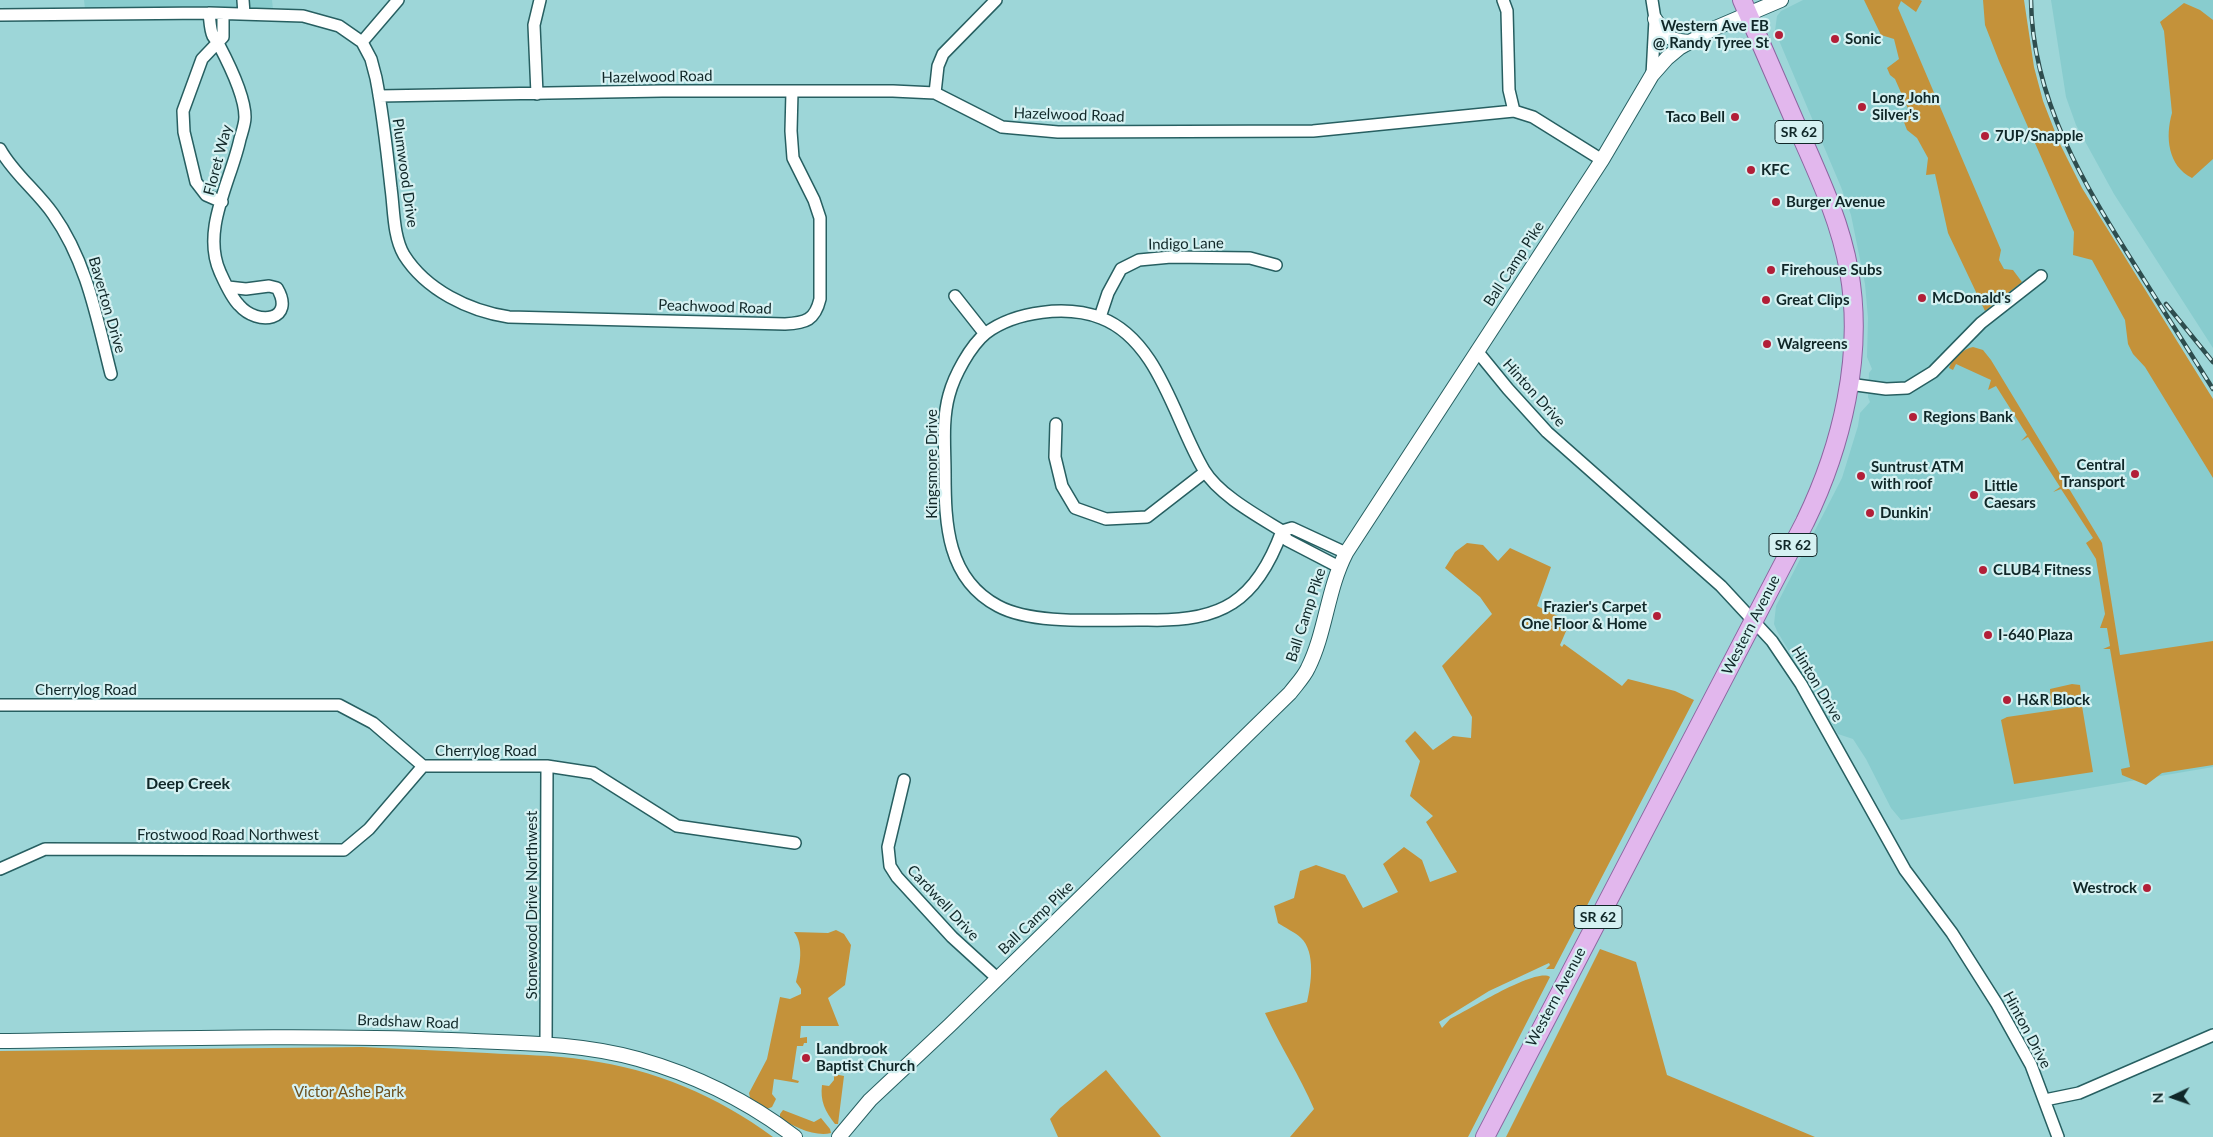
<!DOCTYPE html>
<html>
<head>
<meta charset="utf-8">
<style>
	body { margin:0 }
	#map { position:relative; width:2213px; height:1137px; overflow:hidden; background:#9dd6d8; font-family:Lato,sans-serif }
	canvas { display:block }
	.north { position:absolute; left:2148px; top:1072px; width:50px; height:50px; -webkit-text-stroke:4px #d5f1f2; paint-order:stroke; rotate:267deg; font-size:14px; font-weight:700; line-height:20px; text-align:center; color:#102728 }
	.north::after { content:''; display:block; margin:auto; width:18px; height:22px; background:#102728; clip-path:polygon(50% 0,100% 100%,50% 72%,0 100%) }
</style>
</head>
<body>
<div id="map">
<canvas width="2213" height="1137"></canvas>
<div class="north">N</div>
</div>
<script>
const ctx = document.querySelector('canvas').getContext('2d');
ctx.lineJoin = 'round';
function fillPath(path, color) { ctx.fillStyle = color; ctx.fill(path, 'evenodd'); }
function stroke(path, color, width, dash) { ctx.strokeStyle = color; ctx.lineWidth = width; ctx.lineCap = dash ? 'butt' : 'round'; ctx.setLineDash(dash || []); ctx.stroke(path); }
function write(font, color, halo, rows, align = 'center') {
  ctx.font = font + ' Lato,sans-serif'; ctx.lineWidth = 4.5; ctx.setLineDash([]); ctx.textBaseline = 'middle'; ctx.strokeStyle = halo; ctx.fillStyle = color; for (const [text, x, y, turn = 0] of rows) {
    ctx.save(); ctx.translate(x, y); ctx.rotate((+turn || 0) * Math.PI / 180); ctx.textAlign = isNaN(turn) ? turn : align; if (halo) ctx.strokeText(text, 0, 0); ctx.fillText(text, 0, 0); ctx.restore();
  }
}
const built = new Path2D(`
	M84,0H272L273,10L230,7L85,9Z
	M1803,0H2020V27L2047,130L2213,408V767L1901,820L1891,808L1866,759L1853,739L1838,734L1777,631L1774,624L1776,606L1842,478L1858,426L1860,413L1870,402L1868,397L1869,373L1872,369L1867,357L1868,318L1865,284L1851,215L1841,187L1775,31L1777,16L1781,11Z
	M2051,0H2213V348L2114,194L2076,125L2066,97Z`);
const green = new Path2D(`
	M1864,0H1920L1922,1L1916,12L1901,1L1898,8L2001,250L1999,260L2004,269L2013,270L2022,282L1985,311L1948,233L1935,174L1926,175L1928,158L1917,138L1907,130L1902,117L1910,113L1895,79L1890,75L1887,68L1899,59L1894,39L1881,35Z
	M1983,0H2024L2034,67L2043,101L2059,142L2082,188L2213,399V478L2145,367L2133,354L2128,344L2125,320L2092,260L2073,255L2074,232L1999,61L1985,25Z
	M2184,3L2200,10L2213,20V159L2192,178C2168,166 2165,137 2172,113L2164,31L2160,22Z
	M1973,347L1983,350L1991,360L2102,543L2120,655L2213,641V765L2162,773L2146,785L2122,775L2121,769L2130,767L2110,649H2103L2110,646L2107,628H2100L2105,614L2096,559L2086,543L2093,538L2061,489L2053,492L2060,487L2028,437L2021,441L2027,435L1996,386L1988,390L1991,380L1956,364L1953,370L1949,368C1952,359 1963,349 1973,347Z
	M1467,543L1483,545L1498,561L1510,548L1551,567L1537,606L1570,622L1560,645L1562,647L1564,644L1622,686L1628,679L1675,691L1694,700L1554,969H1546L1550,965L1549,963L1489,991L1439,1022L1442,1028L1450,1019C1467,1011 1536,967 1550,977L1468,1137H1290L1314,1109C1300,1076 1280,1046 1265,1013L1307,1002C1311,985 1316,952 1301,938C1295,932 1285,928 1278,923L1274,906L1294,898L1300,871L1316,865L1345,875L1363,908L1398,892L1383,864L1404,847L1422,860L1430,882L1457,872L1426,822L1433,816L1410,796L1420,761L1405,741L1415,731L1433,750L1453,736L1471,738L1472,717L1442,666L1492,614L1480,597L1445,568L1455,552Z
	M2072,684L2080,685L2082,701L2051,706L2050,689Z
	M2082,706L2093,772L2014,784L2001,720L2007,717Z
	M836,930L844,934L851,945L845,985L828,998L839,1026H801L800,1038L807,1037V1043H804L803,1046H797L792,1079L799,1081L798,1083L774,1079L772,1094L776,1099L772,1107L767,1109L750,1098L749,1093L767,1059L780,997L790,999L801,994V989L796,982C800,965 804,945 794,932L828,933Z
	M1600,949L1636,962L1667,1075L1815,1137H1506Z
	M362,1047C404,1049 446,1051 487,1053C520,1055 553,1055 586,1060C653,1069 718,1096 773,1137H0V1051Z
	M1106,1070L1161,1137H1058L1050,1119L1060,1108Z
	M834,1074L844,1076L838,1124H835C825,1111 820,1101 822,1085L829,1086L834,1080Z
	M783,1110L814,1122L821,1118L830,1129L831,1133C815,1137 794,1127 780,1118V1114Z`);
const minor = new Path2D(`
	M243,0L244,14
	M1503,0L1507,11L1509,90L1514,111
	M1652,0L1655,19L1652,75
	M209,13C210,20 210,30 213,36C215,39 218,42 219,45C229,64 245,96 245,117C245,124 242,132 240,139C231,181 201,230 220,272C225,283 231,297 239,305C258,327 296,320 277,288L269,286L246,289L228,287
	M0,15L209,13L303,16L339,26L362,42L371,59L376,78C383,114 387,151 391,188C394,209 393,236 404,255C426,290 469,311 509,317L785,324C806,323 815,320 820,299V218L814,200L793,158L791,131L792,92
	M362,42L398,0
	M935,93L938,66L943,54L996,0
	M537,94L534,25L540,0
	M379,96L662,91H893L935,93L1002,127L1058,132L1313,131L1514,111L1533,117L1602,160
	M0,149C13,173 37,191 53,214C87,262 97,319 111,374
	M222,202L206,195L196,182L184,132L183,111L202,59L223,37V14
	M955,296L985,334
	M1100,317L1108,293L1121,269L1139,260L1171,257L1250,258L1276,265
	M1477,351L1508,389L1547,432L1721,586L1772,641L1801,684L1905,870L1952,933L1997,1004L2031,1065L2058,1137
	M1849,384L1886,389L1907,388L1933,372L1981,323L2041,276
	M1056,424L1055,457L1062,486L1075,508L1106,519L1147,517L1205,472
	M1282,531C1256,602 1221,622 1148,620C1105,619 1035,626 998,606C947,579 945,524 945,473C945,448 942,420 949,395C954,376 970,346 986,333C1016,311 1067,305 1101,318C1159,340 1175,422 1204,470C1219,495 1258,516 1282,531L1287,540L1339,567
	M1282,531L1292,528L1346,553
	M0,705H339L373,723L423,766H547L593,773L677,826L795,843
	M904,780L888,847L890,866L897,877L952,937L997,978
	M0,869L45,849L344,850L369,829L423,766
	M546,1045L547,766
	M2045,1100L2079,1093L2213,1035`);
const tertiary = new Path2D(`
	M1655,19C1666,36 1668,41 1690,42
	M0,1041C150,1039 301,1034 451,1040C513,1043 578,1042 638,1059C695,1075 748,1101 795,1137
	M839,1137L870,1100L950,1025L1290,693C1296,685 1304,677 1308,668C1326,632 1327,590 1346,553L1602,160L1652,75L1667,58L1679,48L1713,29L1781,0`);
const primary = new Path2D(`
	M1485,1137L1805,522C1842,446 1864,355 1849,271C1840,219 1816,170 1795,122C1777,81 1760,41 1742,0`);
const rail = new Path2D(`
	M2031,0C2032,100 2085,186 2136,267C2162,308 2187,348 2213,389
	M2166,304L2213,362`);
const markers = [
	[1779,35,5,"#b21f38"],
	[1835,39,5,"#b21f38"],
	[1862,107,5,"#b21f38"],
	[1735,117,5,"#b21f38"],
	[1985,136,5,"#b21f38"],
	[1751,170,5,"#b21f38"],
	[1776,202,5,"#b21f38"],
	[1771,270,5,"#b21f38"],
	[1922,298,5,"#b21f38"],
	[1766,300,5,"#b21f38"],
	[1767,344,5,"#b21f38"],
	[1913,417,5,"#b21f38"],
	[2135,474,5,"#b21f38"],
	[1861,476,5,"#b21f38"],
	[1974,495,5,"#b21f38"],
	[1870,513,5,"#b21f38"],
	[1983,570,5,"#b21f38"],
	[1657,616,5,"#b21f38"],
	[1988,635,5,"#b21f38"],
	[2007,700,5,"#b21f38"],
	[2147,888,5,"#b21f38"],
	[806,1058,5,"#b21f38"]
];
const shields = [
	[1799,132,48],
	[1793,545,48],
	[1598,917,48]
];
const shieldNames = [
	["SR 62",1799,132],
	["SR 62",1793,545],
	["SR 62",1598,917]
];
const poiNames = [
	["Western Ave EB",1769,26,"right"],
	["@ Randy Tyree St",1769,43,"right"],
	["Sonic",1845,39],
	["Long John",1872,98],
	["Silver's",1872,115],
	["Taco Bell",1725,117,"right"],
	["7UP/Snapple",1995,136],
	["KFC",1761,170],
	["Burger Avenue",1786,202],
	["Firehouse Subs",1781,270],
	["McDonald's",1932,298],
	["Great Clips",1776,300],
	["Walgreens",1777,344],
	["Regions Bank",1923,417],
	["Central",2125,465,"right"],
	["Transport",2125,482,"right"],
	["Suntrust ATM",1871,467],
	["with roof",1871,484],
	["Little",1984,486],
	["Caesars",1984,503],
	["Dunkin'",1880,513],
	["CLUB4 Fitness",1993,570],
	["Frazier's Carpet",1647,607,"right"],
	["One Floor & Home",1647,624,"right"],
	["I-640 Plaza",1998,635],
	["H&R Block",2017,700],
	["Westrock",2137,888,"right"],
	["Landbrook",816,1049],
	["Baptist Church",816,1066]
];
const streetNames = [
	["Hazelwood Road",657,77,-1],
	["Hazelwood Road",1069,115,2],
	["Floret Way",218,160,-75],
	["Plumwood Drive",405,173,82],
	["Indigo Lane",1186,244,-1],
	["Ball Camp Pike",1514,264,-57],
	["Baverton Drive",107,305,74],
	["Peachwood Road",715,307,2],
	["Hinton Drive",1534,393,48],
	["Kingsmore Drive",932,464,-90],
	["Ball Camp Pike",1306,615,-72],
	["Western Avenue",1751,625,-63],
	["Hinton Drive",1817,684,59],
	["Cherrylog Road",86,690],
	["Cherrylog Road",486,751],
	["Frostwood Road Northwest",228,835],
	["Cardwell Drive",943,903,47],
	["Stonewood Drive Northwest",532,905,-90],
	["Ball Camp Pike",1036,918,-44],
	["Western Avenue",1556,997,-62],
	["Bradshaw Road",408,1022,2],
	["Hinton Drive",2027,1030,62]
];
const parkNames = [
	["Victor Ashe Park",349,1092]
];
const neighbourhoodNames = [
	["Deep Creek",188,784]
];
fillPath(built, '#88ccce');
fillPath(green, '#c4923a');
stroke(minor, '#275f61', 14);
stroke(tertiary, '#275f61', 16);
stroke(primary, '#8c65a0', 20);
stroke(minor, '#fff', 11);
stroke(tertiary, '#fff', 14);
stroke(primary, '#e2b7ed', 18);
stroke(rail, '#2e4d4e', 4.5);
stroke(rail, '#d5f1f2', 2.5, [8]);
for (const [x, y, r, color] of markers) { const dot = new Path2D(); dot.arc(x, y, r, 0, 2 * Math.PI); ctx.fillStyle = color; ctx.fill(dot); stroke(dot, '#d5f1f2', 2); }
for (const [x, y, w] of shields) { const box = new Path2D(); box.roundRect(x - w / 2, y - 11.5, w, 23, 4); ctx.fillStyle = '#d5f1f2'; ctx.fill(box); stroke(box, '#102728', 1); }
write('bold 14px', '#102728', null, shieldNames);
write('bold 15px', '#102728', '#d5f1f2', poiNames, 'left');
write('15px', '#102728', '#d5f1f2', streetNames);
write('15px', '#6c501e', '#d5f1f2', parkNames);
write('bold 16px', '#102728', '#d5f1f2', neighbourhoodNames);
</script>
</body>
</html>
